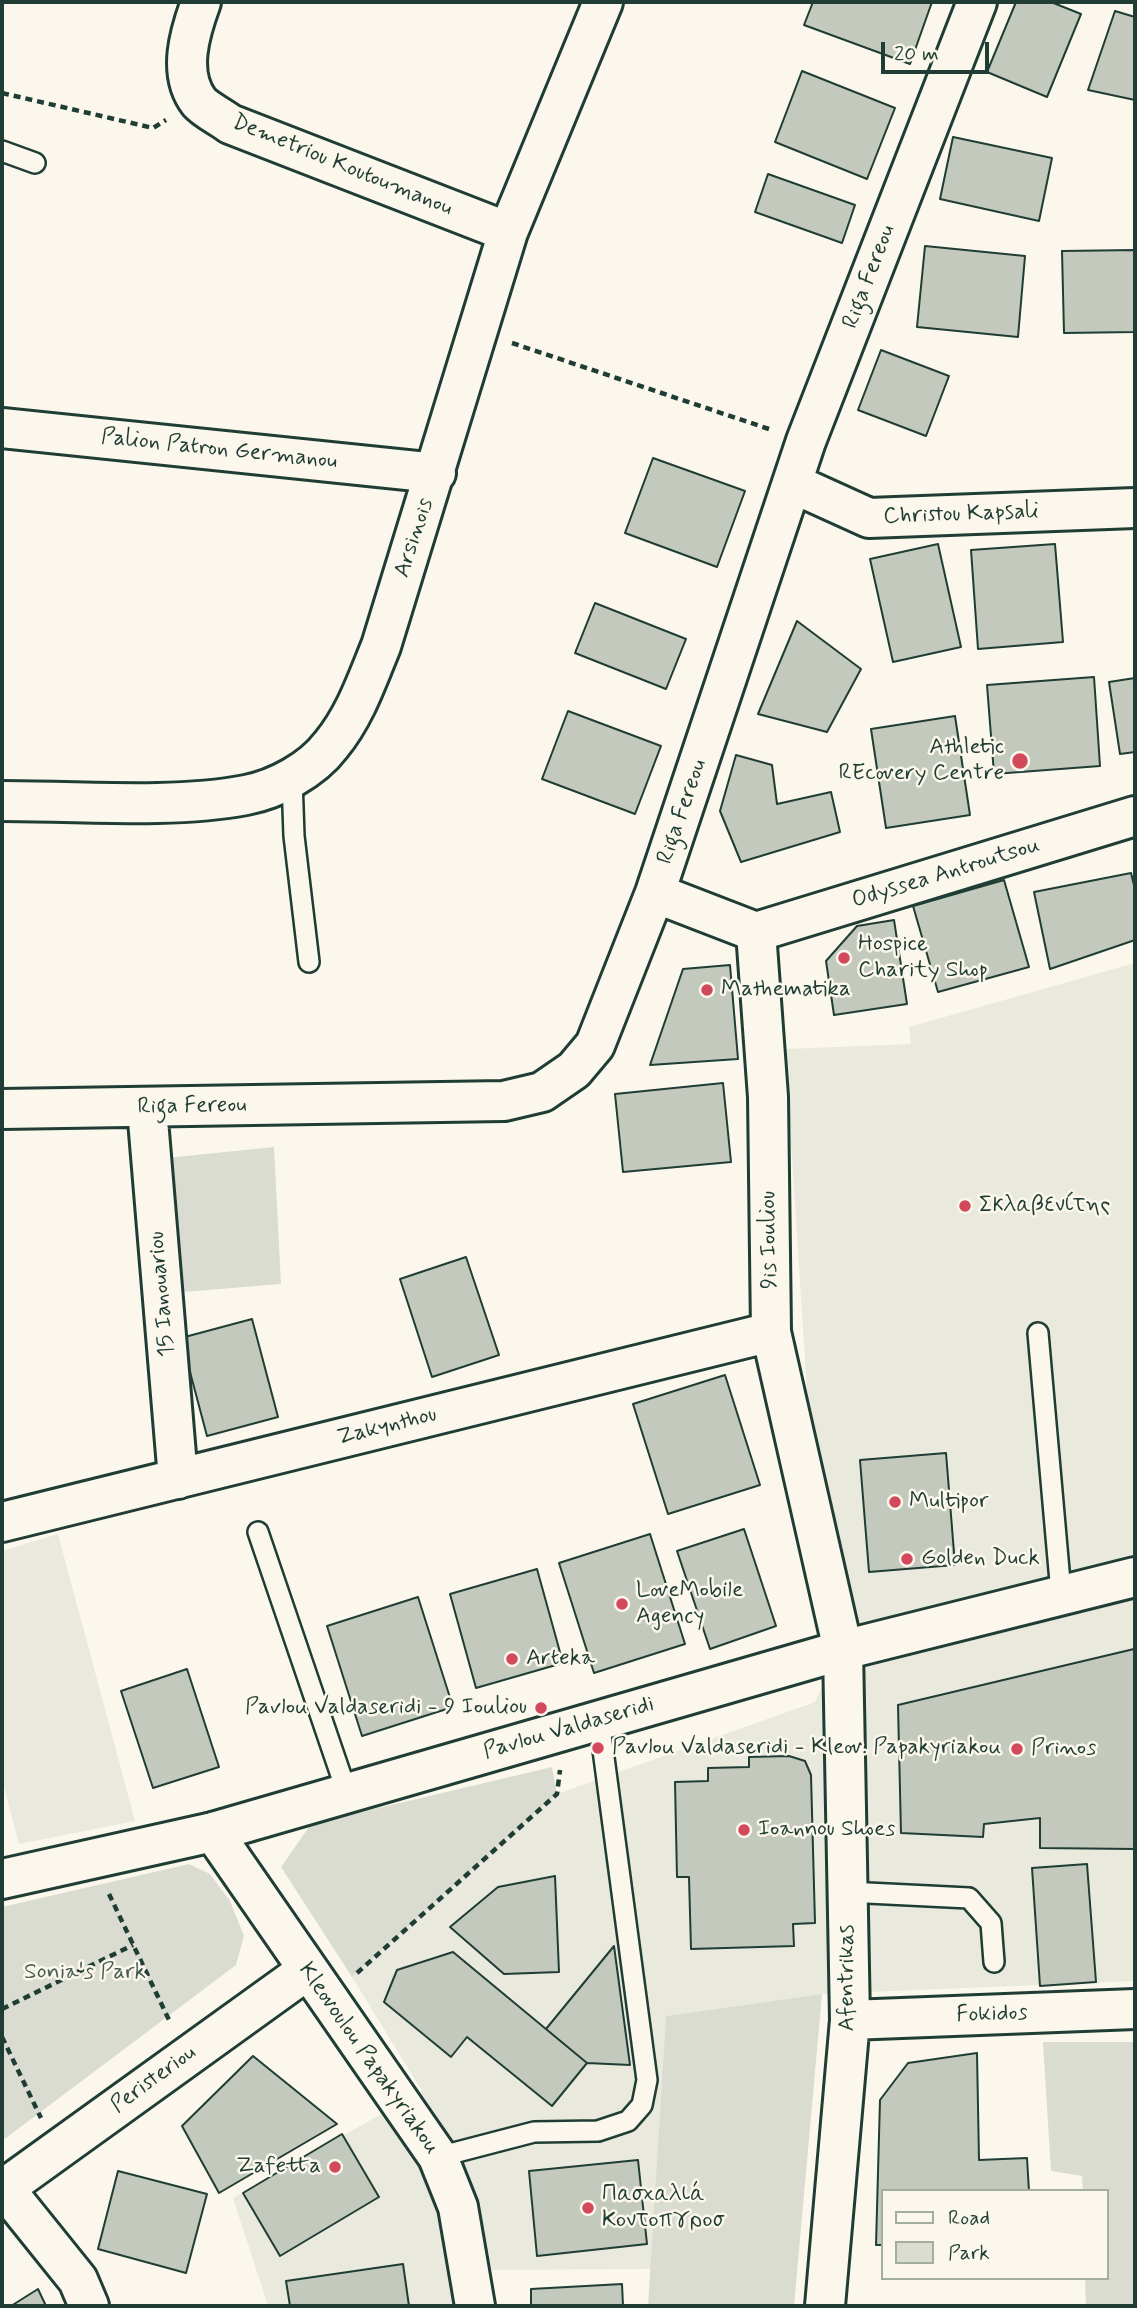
<!DOCTYPE html>
<html>
<head>
<meta charset="utf-8">
<style>
	body { margin:0 }
	#map { position:relative; width:1137px; height:2308px; overflow:hidden; background:#fbf7ec; font-family:Mynerve,sans-serif }
	canvas { display:block }
	.frame { position:absolute; inset:0; border:4px solid #1f3d34; pointer-events:none }
	.legend { position:absolute; left:881px; top:2189px; width:228px; height:91px; box-sizing:border-box; background:#fbf7ec; border:2px solid #a3ada2; margin:0; padding:9px 12px; list-style:none; font-size:21px; color:#1f3d34 }
	.legend li { display:flex; align-items:center; gap:14px; height:35px }
	.legend b { width:35px; border:2px solid #a3ada2 }
	.scale { position:absolute; left:881px; top:42px; width:108px; height:32px; box-sizing:border-box; border:4px solid #1f3d34; border-top:0; padding-left:9px; font-size:21px; line-height:24px; white-space:nowrap; color:#1f3d34; -webkit-text-stroke:5px #fbf7ec; paint-order:stroke }
</style>
</head>
<body>
<div id="map">
<canvas width="1137" height="2308"></canvas>
<div class="frame"></div>
<ul class="legend">
<li><b style="height:9px;background:#fbf7ec"></b>Road</li>
<li><b style="height:19px;background:#dbdcd1"></b>Park</li>
</ul>
<div class="scale">20 m</div>
</div>
<script>
const ctx = document.querySelector('canvas').getContext('2d');
ctx.lineJoin = 'round';
function fillPath(path, color) { ctx.fillStyle = color; ctx.fill(path, 'evenodd'); }
function stroke(path, color, width, dash) { ctx.strokeStyle = color; ctx.lineWidth = width; ctx.lineCap = dash ? 'butt' : 'round'; ctx.setLineDash(dash || []); ctx.stroke(path); }
function write(font, color, halo, rows, align = 'center') {
  ctx.font = font + ' Mynerve,sans-serif'; ctx.lineWidth = 5; ctx.setLineDash([]); ctx.textBaseline = 'middle'; ctx.strokeStyle = halo; ctx.fillStyle = color; for (const [text, x, y, turn = 0] of rows) {
    ctx.save(); ctx.translate(x, y); ctx.rotate((+turn || 0) * Math.PI / 180); ctx.textAlign = isNaN(turn) ? turn : align; if (halo) ctx.strokeText(text, 0, 0); ctx.fillText(text, 0, 0); ctx.restore();
  }
}
const built = new Path2D(`
	M1135,963V1981L822,1994L667,2016L651,2269L491,2270L465,2306H268L233,2198L422,2091L352,1977L557,1794L815,1702L849,1627L810,1437L785,1049L911,1044L909,1027Z
	M58,1534L135,1821L19,1844L2,1779V1551Z`);
const green = new Path2D(`
	M274,1147L281,1284L183,1292L166,1158Z
	M552,1767L557,1794L352,1977L281,1867L311,1824Z
	M189,1864L210,1874L230,1901L244,1936L236,1965L2,2141V1907Z
	M822,1994L794,2306H648L666,2016Z
	M1043,2042H1135V2306H1086L1085,2278H1107V2191H1083L1082,2176L1051,2171Z`);
const building = new Path2D(`
	M813,2H932L910,64L804,25Z
	M1016,2H1051L1081,14L1047,97L987,72Z
	M1115,11L1135,17V100L1088,90Z
	M802,71L895,108L867,179L775,142Z
	M953,137L1052,158L1039,221L940,199Z
	M768,174L855,205L842,243L755,212Z
	M925,246L1025,256L1018,337L917,327Z
	M1135,250V332L1064,333L1062,251Z
	M881,350L949,376L926,436L858,410Z
	M653,458L745,491L717,567L625,533Z
	M938,544L961,647L893,662L870,559Z
	M1055,544L1063,642L978,649L971,550Z
	M595,603L686,639L666,689L575,653Z
	M797,621L861,669L827,732L758,714Z
	M1094,677L1100,766L994,774L987,685Z
	M1135,678V752L1120,754L1109,682Z
	M568,711L661,746L635,814L542,779Z
	M955,716L970,815L886,828L871,729Z
	M736,755L772,765L777,804L831,792L840,832L741,862L720,811Z
	M1131,873L1135,889V940L1050,969L1034,892Z
	M1004,880L1029,967L938,992L913,906Z
	M894,920L907,1004L834,1015L826,961L857,926Z
	M730,965L738,1059L650,1065L683,969Z
	M723,1083L731,1162L623,1172L615,1094Z
	M466,1257L499,1355L432,1377L400,1279Z
	M252,1319L278,1417L207,1436L181,1338Z
	M725,1375L760,1485L668,1514L633,1404Z
	M946,1453L955,1565L869,1572L860,1460Z
	M744,1529L776,1626L710,1649L677,1551Z
	M650,1534L685,1644L594,1673L559,1563Z
	M537,1569L563,1663L476,1688L450,1594Z
	M418,1597L453,1707L362,1736L327,1626Z
	M1134,1649L1135,1849L1040,1848V1818L984,1824L983,1837L901,1833L898,1705Z
	M187,1669L219,1767L153,1788L121,1691Z
	M789,1756L805,1761L811,1775L815,1923L793,1924L794,1946L691,1949L689,1877H677L675,1782L708,1781V1768L749,1767V1757Z
	M1087,1864L1096,1982L1040,1986L1032,1868Z
	M555,1876L559,1972L504,1974L450,1927L498,1887Z
	M614,1946L630,2065L587,2063L546,2029Z
	M453,1952L587,2063L552,2106L467,2037L451,2057L384,2002L397,1970Z
	M977,2053L979,2160L1027,2158L1029,2191H883V2245H876L880,2100L908,2063Z
	M253,2056L337,2124L219,2193L182,2126Z
	M342,2134L379,2197L280,2256L243,2193Z
	M638,2160L647,2244L537,2256L529,2171Z
	M118,2171L207,2194L186,2273L98,2249Z
	M403,2264L409,2306H290L286,2281Z
	M622,2284L623,2306H531V2289Z
	M38,2289L46,2306H11Z`);
const path = new Path2D(`
	M2,93L153,128L166,120
	M512,343L772,430
	M109,1894L170,2022
	M357,1973L557,1794L560,1770
	M2,2009L133,1945
	M2,2037L41,2118`);
const service = new Path2D(`
	M2,151L35,163
	M292,779L294,836L309,962
	M1038,1333L1061,1593
	M258,1532L347,1793
	M847,1892L969,1898L991,1923L994,1962
	M438,2157L534,2132L598,2131L628,2121L642,2105L647,2080L599,1720`);
const minor = new Path2D(`
	M201,2C190,32 177,73 199,102C206,110 221,117 230,124L508,232
	M2,428L436,473
	M794,484L869,518L1135,508
	M2,801C77,801 173,809 246,795C277,789 312,770 331,745C355,716 367,680 381,646L508,232L603,2
	M655,893L756,932
	M756,932L768,1097L771,1332L843,1650L850,2020L825,2306
	M756,932L1135,816
	M147,1108L178,1479
	M2,1109L504,1101L542,1092L574,1070L595,1045L655,893L806,441L977,2
	M2,1522L771,1332
	M213,1832L438,2157L458,2207L475,2306
	M850,2020L1135,2009
	M4,2188L78,2280L89,2306
	M2,2190L306,1971`);
const tertiary = new Path2D(`
	M2,1879L213,1832L843,1650L1135,1577`);
const markers = [
	[1020,761,9,"#d1495b"],
	[844,958,7,"#d1495b"],
	[707,990,7,"#d1495b"],
	[965,1206,7,"#d1495b"],
	[895,1502,7,"#d1495b"],
	[907,1559,7,"#d1495b"],
	[622,1604,7,"#d1495b"],
	[512,1659,7,"#d1495b"],
	[541,1708,7,"#d1495b"],
	[598,1748,7,"#d1495b"],
	[1017,1749,7,"#d1495b"],
	[744,1830,7,"#d1495b"],
	[335,2167,7,"#d1495b"],
	[588,2208,7,"#d1495b"]
];
const streetNames = [
	["Demetriou Koutoumanou",342,166,22],
	["Riga Fereou",870,277,-69],
	["Palion Patron Germanou",219,450,6],
	["Christou Kapsali",961,515,-2],
	["Arsinois",415,538,-72],
	["Riga Fereou",683,812,-71],
	["Odyssea Antroutsou",946,874,-17],
	["Riga Fereou",192,1107,-1],
	["9is Iouliou",770,1240,-91],
	["15 Ianouariou",163,1294,-95],
	["Zakynthou",387,1427,-14],
	["Pavlou Valdaseridi",569,1729,-16],
	["Afentrikas",848,1978,-90],
	["Fokidos",992,2015,-2],
	["Kleovoulou Papakyriakou",368,2059,55],
	["Peristeriou",154,2080,-36]
];
const poiNames = [
	["Athletic",1004,748,"right"],
	["REcovery Centre",1004,774,"right"],
	["Hospice",858,945],
	["Charity Shop",858,971],
	["Mathematika",721,990],
	["Σκλαβενίτης",979,1206],
	["Multipor",909,1502],
	["Golden Duck",921,1559],
	["LoveMobile",636,1591],
	["Agency",636,1617],
	["Arteka",526,1659],
	["Pavlou Valdaseridi - 9 Iouliou",527,1708,"right"],
	["Pavlou Valdaseridi - Kleov. Papakyriakou",612,1748],
	["Prinos",1031,1749],
	["Ioannou Shoes",758,1830],
	["Zafetta",321,2167,"right"],
	["Πασχαλιά",602,2195],
	["Κοντοπγροσ",602,2221]
];
const parkNames = [
	["Sonia's Park",85,1973]
];
fillPath(built, '#eae9de');
fillPath(green, '#dbdcd1');
fillPath(building, '#c4c9be');
stroke(building, '#1f3d34', 2);
stroke(service, '#1f3d34', 24);
stroke(minor, '#1f3d34', 44);
stroke(tertiary, '#1f3d34', 44);
stroke(path, '#1f3d34', 4.5, [7, 5]);
stroke(service, '#fbf7ec', 19);
stroke(minor, '#fbf7ec', 38);
stroke(tertiary, '#fbf7ec', 38);
for (const [x, y, r, color] of markers) { const dot = new Path2D(); dot.arc(x, y, r, 0, 2 * Math.PI); ctx.fillStyle = color; ctx.fill(dot); stroke(dot, '#fbf7ec', 2.5); }
write('23px', '#1f3d34', '#fbf7ec', streetNames);
write('23px', '#1f3d34', '#fbf7ec', poiNames, 'left');
write('23px', '#455d53', '#fbf7ec', parkNames);
</script>
</body>
</html>
